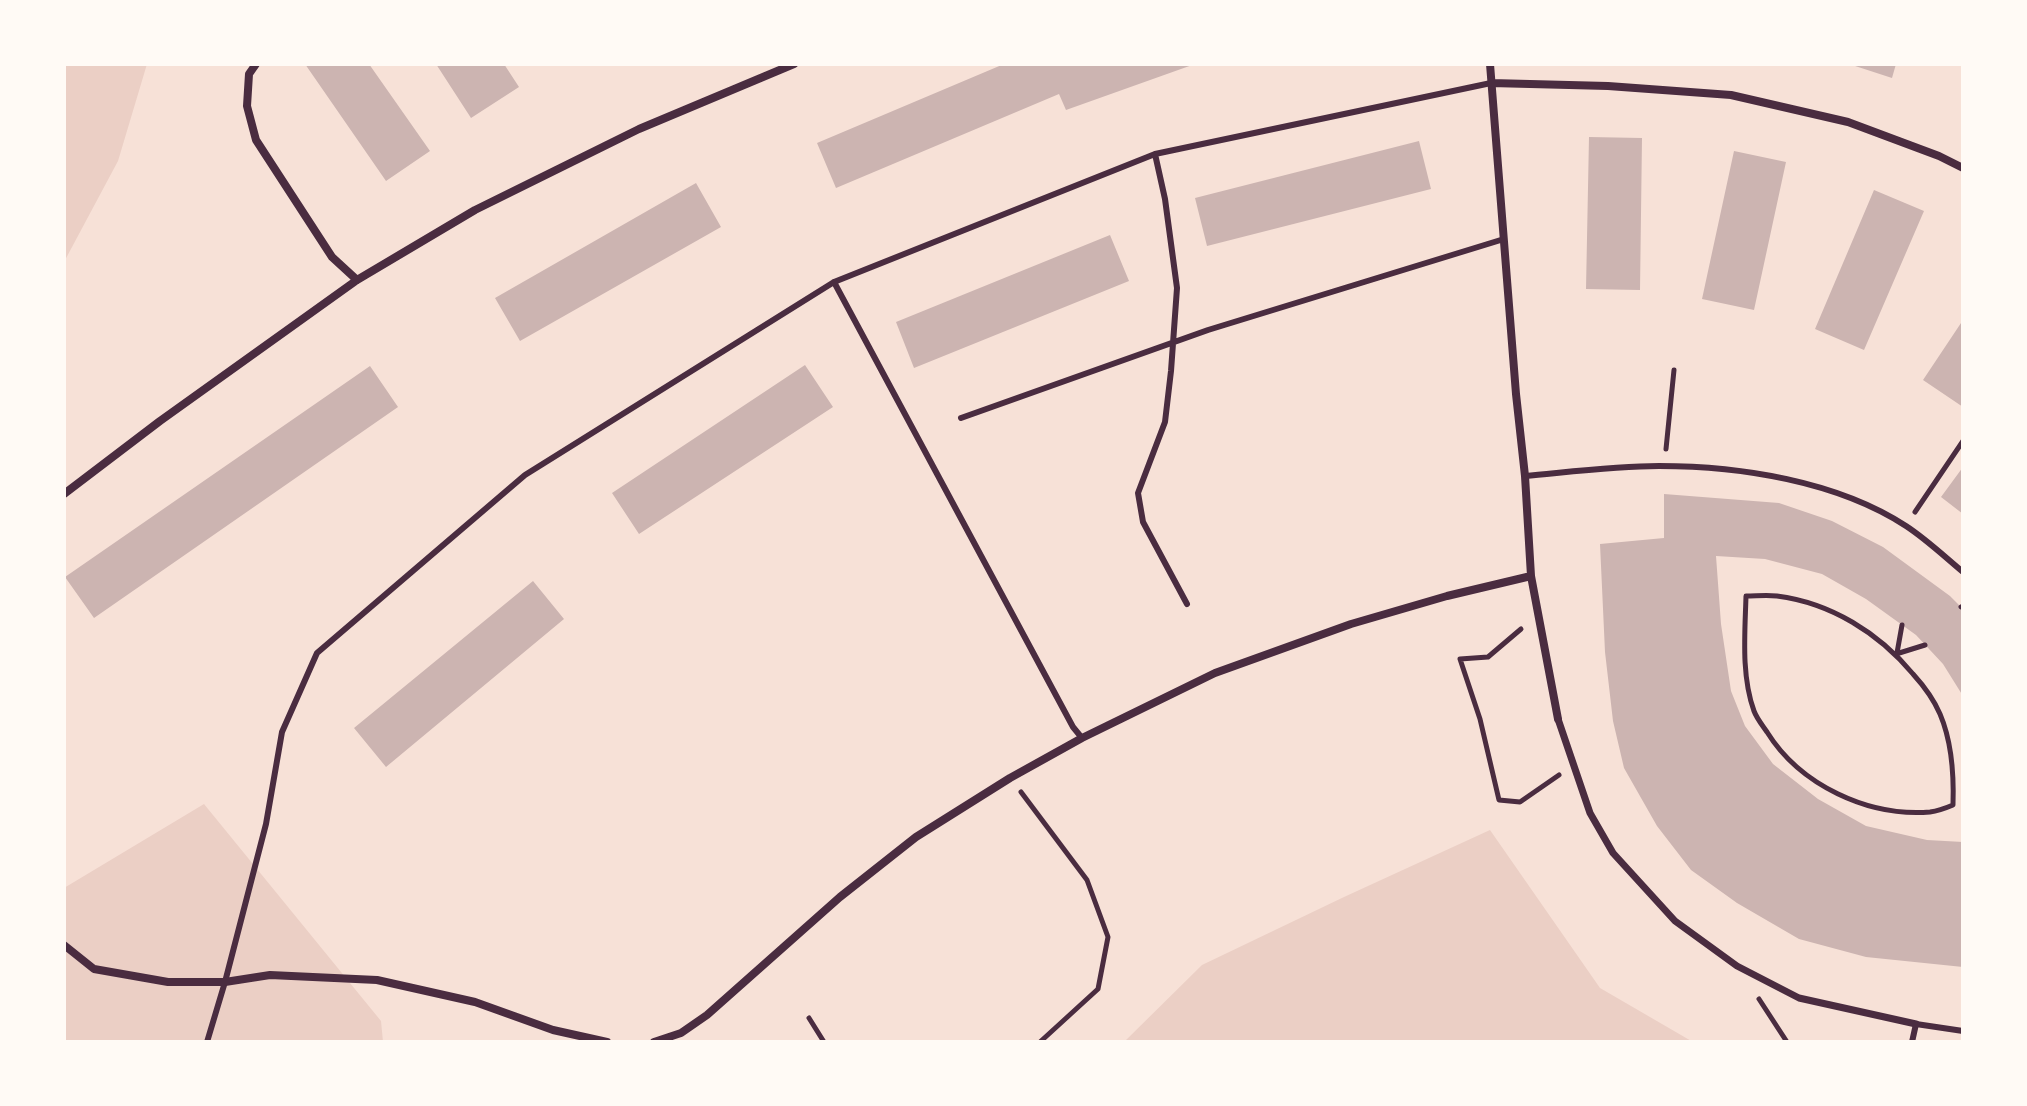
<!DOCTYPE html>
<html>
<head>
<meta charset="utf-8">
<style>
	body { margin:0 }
	#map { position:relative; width:2027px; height:1106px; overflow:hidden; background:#f7e1d7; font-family:"Crimson Pro",serif }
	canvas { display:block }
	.frame { position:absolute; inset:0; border:66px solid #fffaf5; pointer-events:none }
</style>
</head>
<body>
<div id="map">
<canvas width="2027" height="1106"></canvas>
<div class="frame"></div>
</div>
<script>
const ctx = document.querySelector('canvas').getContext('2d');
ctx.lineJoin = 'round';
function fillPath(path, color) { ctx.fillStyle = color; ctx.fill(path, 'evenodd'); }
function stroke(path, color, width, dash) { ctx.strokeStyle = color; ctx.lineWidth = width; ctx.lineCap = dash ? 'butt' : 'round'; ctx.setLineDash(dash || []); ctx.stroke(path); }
const green = new Path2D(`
	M64,64H147L118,161L64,262Z
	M204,804L381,1021L383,1042H64V888Z
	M1490,830L1600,988L1693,1042H1124L1202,965L1344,897Z`);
const building = new Path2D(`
	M305,64H369L430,151L386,181Z
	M436,64H504L519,87L471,118Z
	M1004,64H1195L1066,110L1059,94L836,188L817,143Z
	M1849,64H1896L1892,78Z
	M1589,137L1642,138L1640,290L1586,289Z
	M1419,141L1431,189L1207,246L1195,198Z
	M1734,151L1786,162L1754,310L1702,299Z
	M696,183L721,227L520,341L495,298Z
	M1874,190L1924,211L1864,350L1815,329Z
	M1110,235L1129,281L914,368L896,322Z
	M1963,320V407L1923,380Z
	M805,365L833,407L639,534L612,493Z
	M370,366L398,407L94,618L65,577Z
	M1963,467V514L1941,497Z
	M1664,494L1779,503L1832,521L1883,547L1950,596L1963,609V696L1943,664L1916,635L1866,599L1822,574L1765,559L1716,556L1721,624L1731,691L1745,726L1773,764L1818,799L1866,826L1927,840L1963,842V967L1866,957L1799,939L1737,903L1691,870L1657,826L1624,768L1613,721L1605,652L1600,544L1664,538Z
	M533,581L564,619L386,767L354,728Z`);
const path = new Path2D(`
	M1666,449L1674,370
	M1915,512L1963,441
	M1746,596C1756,596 1767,595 1777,596C1831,603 1879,633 1913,674C1923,685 1934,700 1940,714C1952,742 1954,775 1953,805C1946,808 1938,811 1930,812C1868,817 1800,785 1767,732C1763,726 1757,719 1754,711C1741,675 1745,633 1746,596Z
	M1961,607L1963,606
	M1521,629L1488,657L1460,659L1480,719L1499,800L1520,802L1559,775
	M1897,653L1902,625
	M1896,654L1925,645
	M1021,792L1087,880L1108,937L1098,989L1040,1042
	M1759,999L1787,1042
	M809,1018L824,1042`);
const service = new Path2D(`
	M1155,154L1165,199L1177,288L1171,371L1165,422L1138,493L1143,522L1187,604
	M834,282L1073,727L1082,738
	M961,418L1208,330L1504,239
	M1525,476C1569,472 1615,466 1659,466C1740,466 1837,481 1906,526C1926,539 1945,557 1963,572
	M207,1042L225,982L266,824L282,732L317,653L525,475L834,282L1155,154L1491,83
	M1912,1042L1916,1024L1963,1031`);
const pedestrian = new Path2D(`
	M1558,719L1590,813L1613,853L1675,921L1737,966L1799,998L1916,1024`);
const minor = new Path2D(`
	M256,64L249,74L247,106L256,140L332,257L357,280
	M1490,64L1516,394L1525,476L1531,576L1558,719
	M1491,83L1608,86L1731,95L1848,122L1939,156L1963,168
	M64,494L160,421L357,280L475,210L639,129L794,64
	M64,945L94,969L168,982H225L270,975L377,980L475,1002L553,1030L607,1042
	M654,1042L681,1033L707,1015L840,897L916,837L1010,778L1082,738L1215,673L1351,624L1447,596L1531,576`);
fillPath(green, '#ebcfc5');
fillPath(building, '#ccb4b1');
stroke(path, '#4a2c40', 5);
stroke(service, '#4a2c40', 6);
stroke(pedestrian, '#4a2c40', 7);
stroke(minor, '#4a2c40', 8);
</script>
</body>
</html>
